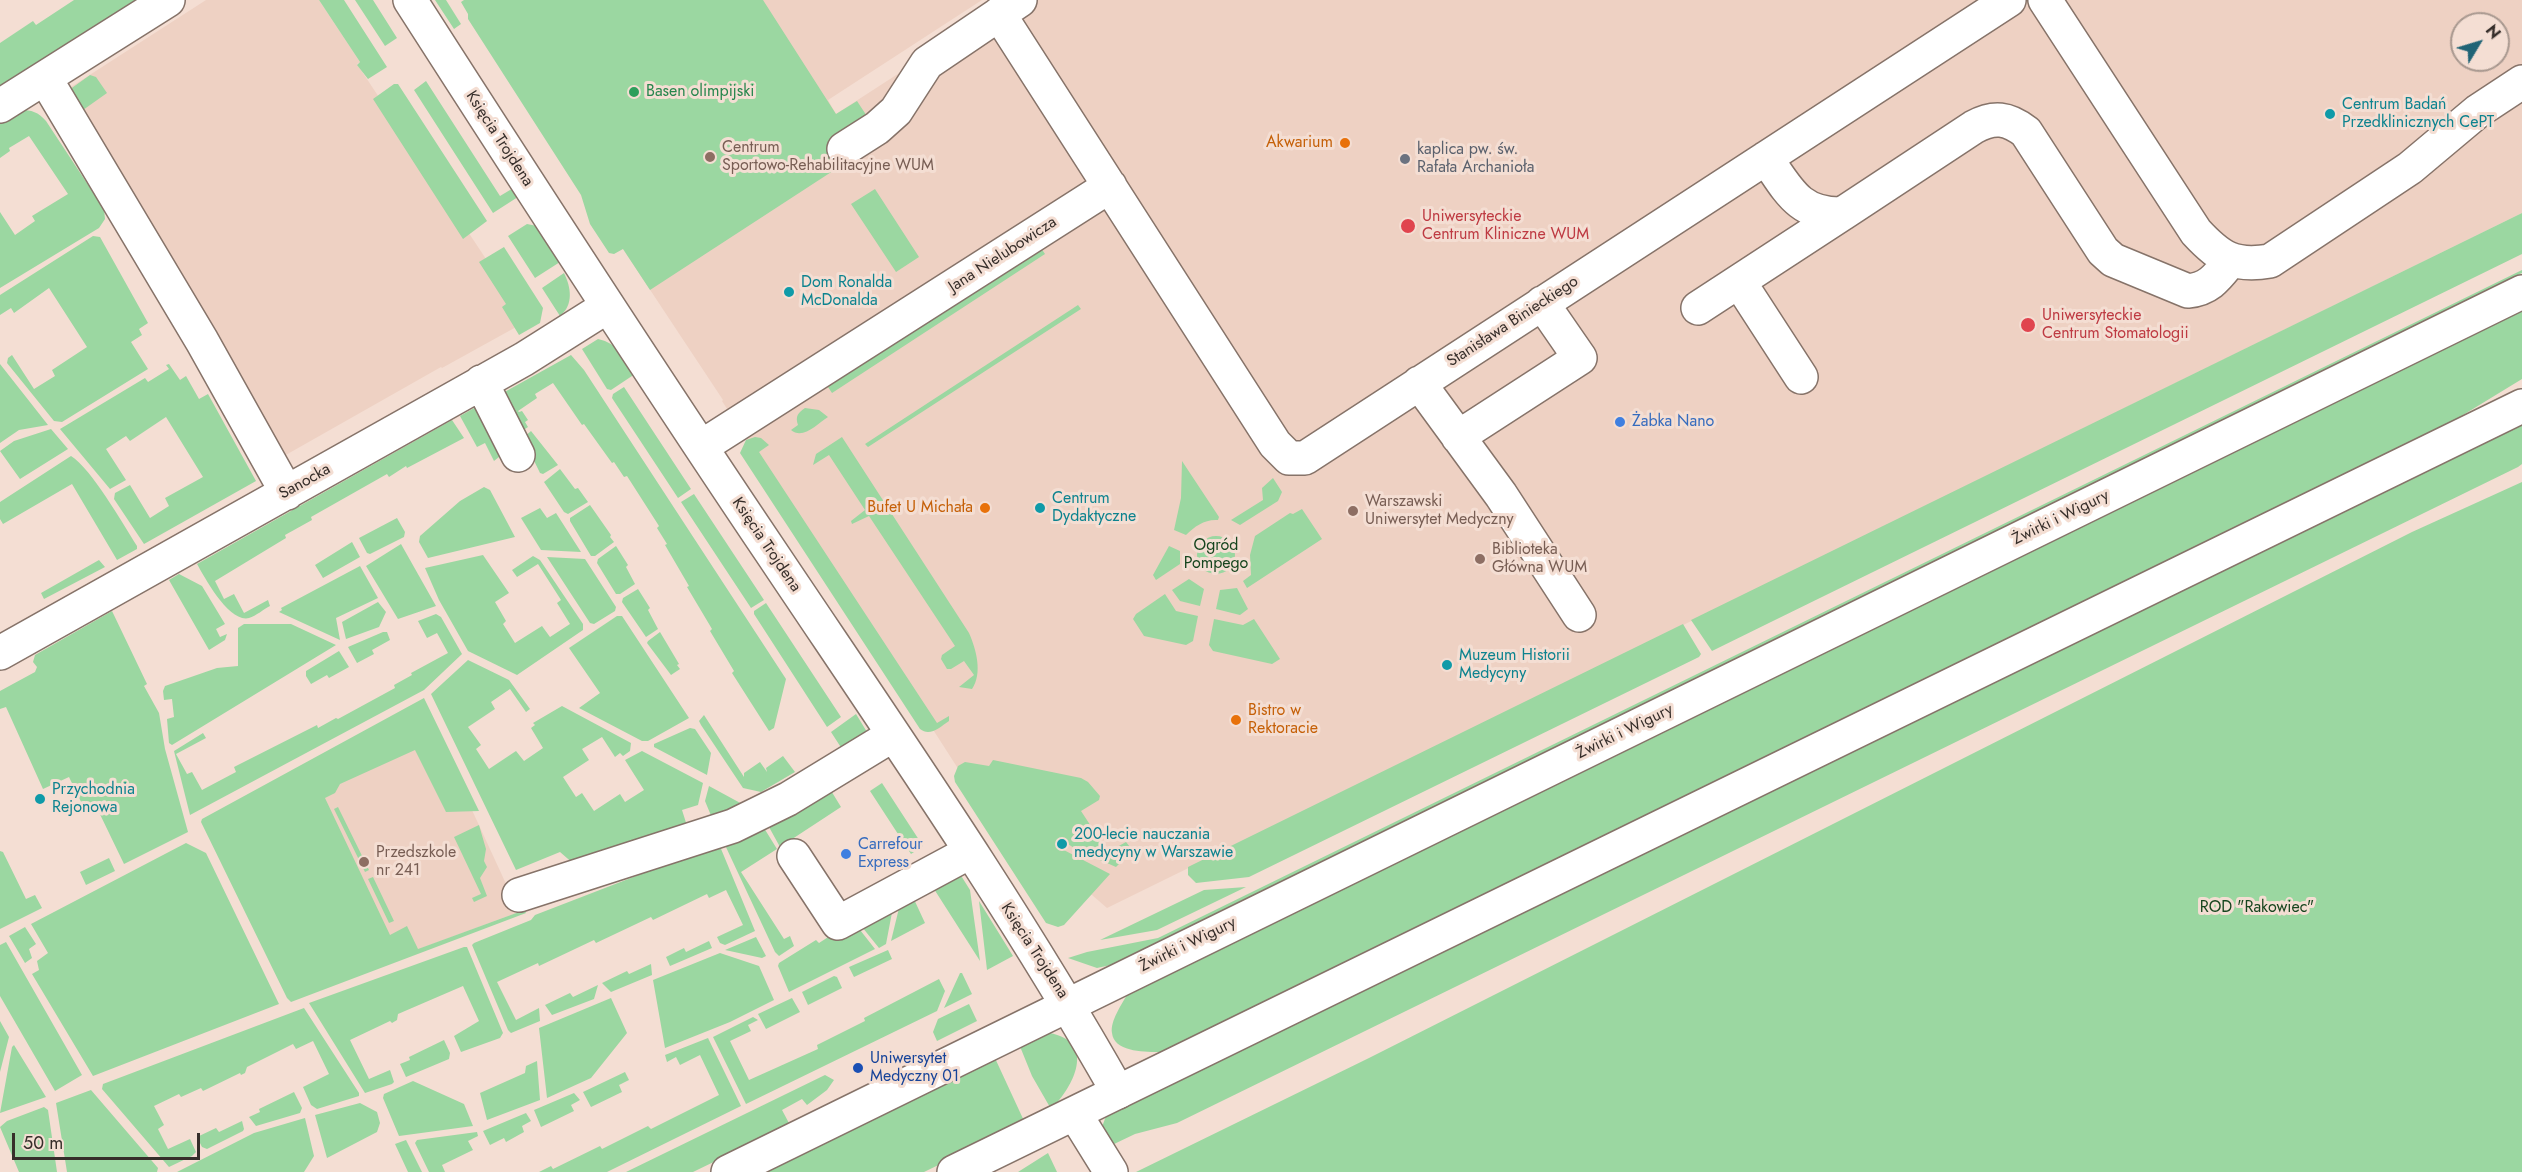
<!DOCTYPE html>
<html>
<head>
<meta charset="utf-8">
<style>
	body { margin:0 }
	#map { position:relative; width:2522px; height:1172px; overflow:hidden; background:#f4ded3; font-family:Jost,sans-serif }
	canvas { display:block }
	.north { position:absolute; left:2450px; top:12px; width:60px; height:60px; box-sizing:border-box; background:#f4ded3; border:2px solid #a8988f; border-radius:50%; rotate:52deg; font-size:16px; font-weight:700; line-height:24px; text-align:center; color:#362e2a }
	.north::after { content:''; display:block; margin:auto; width:21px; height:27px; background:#206476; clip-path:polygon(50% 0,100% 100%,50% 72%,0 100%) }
	.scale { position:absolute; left:12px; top:1133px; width:188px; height:27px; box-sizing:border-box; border:3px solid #362e2a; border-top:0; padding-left:8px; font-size:18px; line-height:21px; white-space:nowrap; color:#362e2a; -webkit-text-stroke:4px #f4ded3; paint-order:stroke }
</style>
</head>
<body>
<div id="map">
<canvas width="2522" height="1172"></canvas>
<div class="north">N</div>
<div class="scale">50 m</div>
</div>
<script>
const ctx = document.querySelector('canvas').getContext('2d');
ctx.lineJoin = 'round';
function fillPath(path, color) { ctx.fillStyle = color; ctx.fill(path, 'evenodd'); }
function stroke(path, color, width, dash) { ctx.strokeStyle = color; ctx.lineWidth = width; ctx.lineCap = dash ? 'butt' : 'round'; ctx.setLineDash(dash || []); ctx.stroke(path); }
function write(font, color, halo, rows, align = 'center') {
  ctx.font = font + ' Jost,sans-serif'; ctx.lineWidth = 6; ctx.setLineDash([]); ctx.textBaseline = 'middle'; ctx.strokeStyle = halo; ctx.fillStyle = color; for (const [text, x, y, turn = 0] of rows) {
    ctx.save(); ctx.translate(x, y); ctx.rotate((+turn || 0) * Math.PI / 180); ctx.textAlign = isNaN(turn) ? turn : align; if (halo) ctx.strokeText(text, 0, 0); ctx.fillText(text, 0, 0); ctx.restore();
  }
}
const built = new Path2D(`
	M206,0H319L360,62L357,64L527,321L442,368L441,367L284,456L256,403L70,97L71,87Z
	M465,0H982L828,100L836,114L1012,0H2522V213L1107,908L1092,895L1036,890L722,401L723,400L580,184ZM2462,24H2498V60H2462Z
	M424,706L519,912L301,993L212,826Z`);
const green = new Path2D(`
	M74,0H156L0,99V43L33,21L36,25Z
	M319,0H344L387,67L368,79L357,65L360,62Z
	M355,0H373L397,38L385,46Z
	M435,0H446L461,24L454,29Z
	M464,0H763L836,114L857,101L882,139L650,290L623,249L614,254L609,253L590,224L581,195L468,19V14L461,2Z
	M90,75L96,77L107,93L83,110L69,90Z
	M426,81L500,196L515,187L521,195L493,213L414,90Z
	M394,84H398L487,221L463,239L373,99Z
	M20,110C32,110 38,112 46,121L104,209L105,219L99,228L0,288V212L15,235L35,221L32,216L68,194L29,136L9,148L10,151L0,158V120Z
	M875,189L919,257L896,272L851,204Z
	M2522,213V254L1773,621L1712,651L1691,620Z
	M527,224L537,226L560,262L535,278L508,236Z
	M93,236L100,237L148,323L139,329L142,335L131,342L148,369L62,422L54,421L7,363L8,358L12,355L34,389L55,376L52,370L87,347L49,288L14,313L11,308L0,315V295Z
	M1039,245L1045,254L832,393L826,384Z
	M504,247L543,308L540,323L519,335L502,307L506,304L479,262Z
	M2522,270V273L2300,382L2227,420L1120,963L1097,968L1068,958L1087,952L1158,938Z
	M564,273C571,287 574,305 560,316L542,288Z
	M1078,305L1081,309L868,447L865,444Z
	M2522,309V379L2445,426L1162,1052C1148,1052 1114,1053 1112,1033C1110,1021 1122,1004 1128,993Z
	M598,339C618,343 625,359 635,374L611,390L607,389L582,349Z
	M571,355L584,370L786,679L774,728L769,731L732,673L734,671L710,631L712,629L687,587L689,586L665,545L667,544L657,528L659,526L627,476L624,477L614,462L612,463L584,424L582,425L553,383L535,394L537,398L518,411L519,412L522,411L528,420L525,422L528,427L522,431L501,394Z
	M0,364L48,425L19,430L0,443Z
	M169,364L180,380L186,376L199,399L208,394L256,481L144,544L114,499L115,493L130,485L150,518L169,506L165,498L203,477L166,417L130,441L126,436L106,449L126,480L110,489L60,429L145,378L148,382L169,369L166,365Z
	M624,387L691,489L678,498L612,398L613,394Z
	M483,403L504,453L494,461L485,443L477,447L460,416Z
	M805,408L819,410L828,417C817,424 803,440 791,430L798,425C795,416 798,413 805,408Z
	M452,420L464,438L407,468L406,466L389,477L387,474L311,517L312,520L285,535L286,538L215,581L224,599L234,594L244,613L268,600L270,606C264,609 256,616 249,618C229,623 205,578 197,564Z
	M2522,420V464L2518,467L1177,1123L1135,1134L1112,1145L1102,1127L1106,1116Z
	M51,429L68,449L20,479L0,451L14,441Z
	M531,431L558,465L543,474L540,473L523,438Z
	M755,437L761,438L769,445L759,452L937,723L949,716V721C940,727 930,737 920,729L740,453L746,440Z
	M842,437L969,633C976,649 983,673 972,689L959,687L974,675L964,661L951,669H947L941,659L942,655L955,646L869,516L852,524L851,521L865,510L829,455L813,465L816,454Z
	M71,456C91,468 123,524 137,546V549L117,560L72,484L3,524L0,519V502Z
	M1182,461L1219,517L1218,520C1205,519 1195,526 1186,535L1174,530L1181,498Z
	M560,469L575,489L578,488L588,502L568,514L564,512L544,482Z
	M1273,478L1282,492L1278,501L1240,525L1231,520L1263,500L1262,488Z
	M2522,482V1172H1136L1369,1058L2412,532Z
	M484,487L490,490L515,537L428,558L419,542L420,536L460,501Z
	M694,494L764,600L751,608L681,502Z
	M590,505L611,535L610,537L614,542L595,556H591L570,521V518Z
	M540,508L547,518L556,513L581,552L541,550L521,518Z
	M1302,509L1322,539L1247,588L1243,581L1251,575L1250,555L1255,536L1290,513L1293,514Z
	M397,518L405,532L404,537L370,554L367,553L359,538Z
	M1197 555a19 19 0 1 1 38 0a19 19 0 1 1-38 0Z
	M352,542L360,557L323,578L315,565Z
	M401,544L436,606L398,619L366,566Z
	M616,546L628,565L626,567L635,584L620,594H616L597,563L598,559Z
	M1169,546L1180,551V564L1156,580L1153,575Z
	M483,555L509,593L495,602L506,621L503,624L515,643L542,626L550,637L570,624L557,603L561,600L538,564L517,577L512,570L533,556L540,560L583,624V630L517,675L468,651L439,600L425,568Z
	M547,557L585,559L616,607L615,611L594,624L590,623Z
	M99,560L105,567L44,599L41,593Z
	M360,566L378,598L336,618L340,640L279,612L282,610L281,608Z
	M179,574L202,586L225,624L216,629L220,637L227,634L225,640L209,650L169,580Z
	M1189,579L1204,589L1200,606L1180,601L1172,590Z
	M1237,588L1248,609L1240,615L1216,609L1220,590Z
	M638,589L650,608L648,610L658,629L646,637L622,602L623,598Z
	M1165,594L1176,611L1198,616L1193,641L1186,645L1144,636L1133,619L1136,614Z
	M378,602L386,612L379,627L346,639L342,622Z
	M766,603L841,717L827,727L754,614V611Z
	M112,611L147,684L144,686L159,713L165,749L188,832L124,864L95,804L84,808L69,777L43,789L6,707L0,709V691L35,672L37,667L33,662L35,655Z
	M436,614L441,617L462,654L424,690L190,815L174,751L203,733L206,738L176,754L187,774L192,772L202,790L236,772L234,767L317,725L318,728L336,718L338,719L395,688L394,685L412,675L411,673L448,653L437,633L427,638L418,621Z
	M617,616H622L689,718L648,741H642L579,708L600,693L569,648Z
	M1214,619L1243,625L1254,619L1280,659L1272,664L1213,651L1209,645Z
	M244,624H291L336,645L172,745L169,743L167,719L174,717L172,699L164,700L163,691L165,686L217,668L238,666V628Z
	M1683,624L1701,654L1699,657L1249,877L1196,883L1188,875V867Z
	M383,632H387L390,640L372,650L374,654L357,663L348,647Z
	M660,632L679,664L677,665L680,669L671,675L647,643L648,641Z
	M339,651L349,667L329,678L327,675L311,684L306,676V671Z
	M468,660L509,680L530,709L526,712L510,689L491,702L495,709L468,727L481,745L476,749L489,769L516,751L524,761L543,748L531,728L535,725L533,723L562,706L631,743L630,751L623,756L620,753L615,757L602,737L582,749L589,760L563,777L576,797L582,793L594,811L620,794L625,802L644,790L625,760L642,751L703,783L698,805L682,810L688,829L575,865L560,852L516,870L431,694Z
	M424,698L479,811L446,812L415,750L340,784L335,793L325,798L390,935L407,926L418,949L519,912L513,898L518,896L526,913L291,1002L287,998L201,822L202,819Z
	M856,714L867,732L842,749L831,732Z
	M704,715L744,777V773L760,762L767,772L766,768L783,756L795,772L761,792L743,788L701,725L699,721Z
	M690,728L695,729L711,753L707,775L654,747V744Z
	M993,760L1081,778L1088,782L1100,796L1099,800L1081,811L1108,852L1126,842L1130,847L1124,859L1116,867L1077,850L1062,840L1060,848L1110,874L1064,925L1058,927L1046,923L955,782L954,776L958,766L965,762L989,766Z
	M882,783L923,846L911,854L870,791Z
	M709,786L744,805L712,818L705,801Z
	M830,789L841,807L780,847L769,827L770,825Z
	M338,807L369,870L365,872L334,809Z
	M479,825L486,849L484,861L487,867L480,878L487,896L474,902L472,898L481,894L454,837Z
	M764,828L777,849L741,872L784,939L790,936L794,946L779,956L775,952L725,845Z
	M186,843L206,853L279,1004L93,1076L32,974L39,970L37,961L48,953L31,924Z
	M719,844L755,931L725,945L720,943L717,937L743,925L726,890L709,898L707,894L653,920L651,917L596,943L594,940L539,966L538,963L497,982L516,1020L539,1008L540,1021L511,1033L508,1030L472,945L474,943L531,920L535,915Z
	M0,851L3,852L26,899L35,895L42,908L0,929Z
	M109,858L115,871L86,885L80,872Z
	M960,874L970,890L980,961L934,889Z
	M373,877L394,921L389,923L368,879Z
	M1246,887L1157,930L1100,940L1204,890Z
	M912,895L925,923L891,941L901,900Z
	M979,901L1013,956L987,970Z
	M894,902L886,944L879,948L858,922Z
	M853,921L875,949L789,992L778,966L779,963L816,940L819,943Z
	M25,927L36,944L29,949L32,958L25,963L9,936Z
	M756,937L766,956L762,958L725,950Z
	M709,941L712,948L670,966L666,957L684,948L686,952Z
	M6,942L82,1075L55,1091L0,996V945Z
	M464,947H467L503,1033L500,1038L461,1052L454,1036L479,1021L463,986L398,1014L397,1020L392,1023L390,1021L350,1040L369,1079L390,1070L394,1082L392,1084L365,1093L309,1003Z
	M888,950L892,959L854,977L849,967Z
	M720,953L759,966L774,1000L730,1022L665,1048L653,980Z
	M651,964L652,975L611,992L602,983L627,971L629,974Z
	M960,973H962L972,994L944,1008Z
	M834,976L837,977L842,988L808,1005L802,992Z
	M939,979L945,991L937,1011L746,1104L713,1037L753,1017L758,1020L748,1025L751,1031L730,1041L749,1080L818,1049L817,1045L865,1021L864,1018Z
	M598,985L594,999L552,1015L545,1005L570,993L573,997Z
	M611,998L627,1033L591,1078L547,1098L539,1028Z
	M792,998L800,1012L766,1029L758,1014Z
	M969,1004L977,1021L937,1041L933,1032L938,1019Z
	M304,1008L359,1093V1096L317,1109L311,1105L303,1087L329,1074L313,1041L296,1049L293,1044L247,1067L245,1073L241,1075L240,1073L203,1091L201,1088L181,1097L179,1094L154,1106L164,1125L158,1129L168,1149L190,1139L196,1152L192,1156L169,1167L102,1089L103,1084Z
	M0,1021L9,1037L0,1072Z
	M1049,1033C1097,1041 1074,1087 1051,1109L1032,1076L1019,1044Z
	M708,1038L741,1106L607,1172H539L551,1166L553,1169L600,1146L602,1149L648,1126L651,1129L719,1095L700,1055L680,1065L676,1057L667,1062L665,1055Z
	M444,1040L450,1053L449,1059L406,1077L400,1064L410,1060L409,1057Z
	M14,1045L46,1097L0,1113L12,1047Z
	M994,1056L1025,1123L924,1172H759Z
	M537,1061L540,1100L487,1120L480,1093L525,1073L526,1066Z
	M625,1072L629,1080L619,1085L622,1092L591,1107L583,1092Z
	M825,1075L834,1080L827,1090L807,1105L802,1099L782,1110L790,1125L693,1172H626Z
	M413,1081L464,1104L473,1126L399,1136L383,1098L384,1094Z
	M91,1090L158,1168L157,1172H67L56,1103Z
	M294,1092L302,1108L300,1113L256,1126L249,1117L260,1112L259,1109Z
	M574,1093L580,1100L571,1105L574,1111L541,1127L534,1110Z
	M360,1103L377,1112L380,1123L377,1132L327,1158L315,1115Z
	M44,1107L48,1110L57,1172H19L0,1127L7,1121Z
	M526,1113L531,1121L522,1126L524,1132L506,1142L504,1138L490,1145L483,1131Z
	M305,1118L314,1156L304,1172H177L254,1133Z
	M242,1121L244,1129L243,1131L207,1149L202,1147L197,1137L216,1128L219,1132Z
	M477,1132L478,1136L468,1141L473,1150L442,1165L445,1172H429L415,1143L417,1140Z
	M406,1140L422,1172H408L395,1144Z
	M1048,1153L1057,1172H1018Z`);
const minor = new Path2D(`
	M410,0C530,187 651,374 775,558C893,734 1014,908 1118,1092
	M2045,0L2196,232C2220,258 2234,267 2270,261L2410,168L2478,111L2522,82
	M999,14L1275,444L1289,458H1305L2009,0
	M45,78L202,341L287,493
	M0,106L168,0
	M844,149L877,128L896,111L927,63L1020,0
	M1766,158C1788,189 1798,215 1842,214L1974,127C1994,116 2008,118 2026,132L2103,251L2113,260L2188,291C2210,289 2218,276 2231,260
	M1740,283L1801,377
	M1698,308L1842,214
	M481,382L518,455
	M1419,383L1501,495L1579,615
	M1458,437L1580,358L1542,303
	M701,447L1110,186
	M0,653L524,359L608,306
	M794,856L838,923L970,852
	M519,895L733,826L788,799L893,735
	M1075,1114L1111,1172`);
const major = new Path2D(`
	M728,1172L2522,292
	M954,1172L2522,406`);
const markers = [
	[634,92,6,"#2e9e5b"],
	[2330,114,6,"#0f9aa8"],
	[1345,143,6,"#e8710a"],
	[710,157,6,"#8d6e63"],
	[1405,159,6,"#6b7280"],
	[1408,226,8,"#e0444e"],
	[789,292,6,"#0f9aa8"],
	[2028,325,8,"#e0444e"],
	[1620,422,6,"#3f7fe0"],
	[985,508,6,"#e8710a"],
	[1040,508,6,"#0f9aa8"],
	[1353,511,6,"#8d6e63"],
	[1480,559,6,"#8d6e63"],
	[1447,665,6,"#0f9aa8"],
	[1236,720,6,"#e8710a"],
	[40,799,6,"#0f9aa8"],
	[1062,844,6,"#0f9aa8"],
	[846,854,6,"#3f7fe0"],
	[364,862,6,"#8d6e63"],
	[858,1068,6,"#1a4fb4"]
];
const leisureNames = [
	["Basen olimpijski",646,92]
];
const cultureNames = [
	["Centrum Badań",2342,105],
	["Przedklinicznych CePT",2342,123],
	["Dom Ronalda",801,283],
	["McDonalda",801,301],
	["Centrum",1052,499],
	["Dydaktyczne",1052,517],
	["Muzeum Historii",1459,656],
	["Medycyny",1459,674],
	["Przychodnia",52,790],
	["Rejonowa",52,808],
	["200-lecie nauczania",1074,835],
	["medycyny w Warszawie",1074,853]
];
const streetNames = [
	["Księcia Trojdena",499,139,57],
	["Jana Nielubowicza",1003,255,-33],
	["Stanisława Binieckiego",1513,322,-33],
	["Sanocka",305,482,-29],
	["Żwirki i Wigury",2061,518,-26],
	["Księcia Trojdena",766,545,56],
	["Żwirki i Wigury",1625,732,-26],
	["Żwirki i Wigury",1188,945,-26],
	["Księcia Trojdena",1034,951,57]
];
const foodNames = [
	["Akwarium",1333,143],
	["Bufet U Michała",973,508],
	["Bistro w",1248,711,"left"],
	["Rektoracie",1248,729,"left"]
];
const educationNames = [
	["Centrum",722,148],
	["Sportowo-Rehabilitacyjne WUM",722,166],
	["Warszawski",1365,502],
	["Uniwersytet Medyczny",1365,520],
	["Biblioteka",1492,550],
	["Główna WUM",1492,568],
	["Przedszkole",376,853],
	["nr 241",376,871]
];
const worshipNames = [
	["kaplica pw. św.",1417,150],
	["Rafała Archanioła",1417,168]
];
const healthNames = [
	["Uniwersyteckie",1422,217],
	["Centrum Kliniczne WUM",1422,235],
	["Uniwersyteckie",2042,316],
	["Centrum Stomatologii",2042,334]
];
const shopNames = [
	["Żabka Nano",1632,422],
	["Carrefour",858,845],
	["Express",858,863]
];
const parkNames = [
	["Ogród",1216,546],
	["Pompego",1216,564],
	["ROD \"Rakowiec\"",2257,908]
];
const transitNames = [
	["Uniwersytet",870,1059],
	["Medyczny 01",870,1077]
];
fillPath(built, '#eed1c3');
fillPath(green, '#9bd7a1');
stroke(minor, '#867369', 36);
stroke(major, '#867369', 36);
stroke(minor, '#fff', 33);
stroke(major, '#fff', 33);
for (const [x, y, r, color] of markers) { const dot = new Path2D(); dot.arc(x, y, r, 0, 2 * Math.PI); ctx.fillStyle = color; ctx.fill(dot); stroke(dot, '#f4ded3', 2); }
write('16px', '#27864d', '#f4ded3', leisureNames, 'left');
write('16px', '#0d838f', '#f4ded3', cultureNames, 'left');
write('16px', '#362e2a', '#f4ded3', streetNames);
write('16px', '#c56008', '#f4ded3', foodNames, 'right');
write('16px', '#785e54', '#f4ded3', educationNames, 'left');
write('16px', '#5b616d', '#f4ded3', worshipNames, 'left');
write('16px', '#be3a42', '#f4ded3', healthNames, 'left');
write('16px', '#366cbe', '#f4ded3', shopNames, 'left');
write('16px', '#16451e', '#f4ded3', parkNames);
write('16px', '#164399', '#f4ded3', transitNames, 'left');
</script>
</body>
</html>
